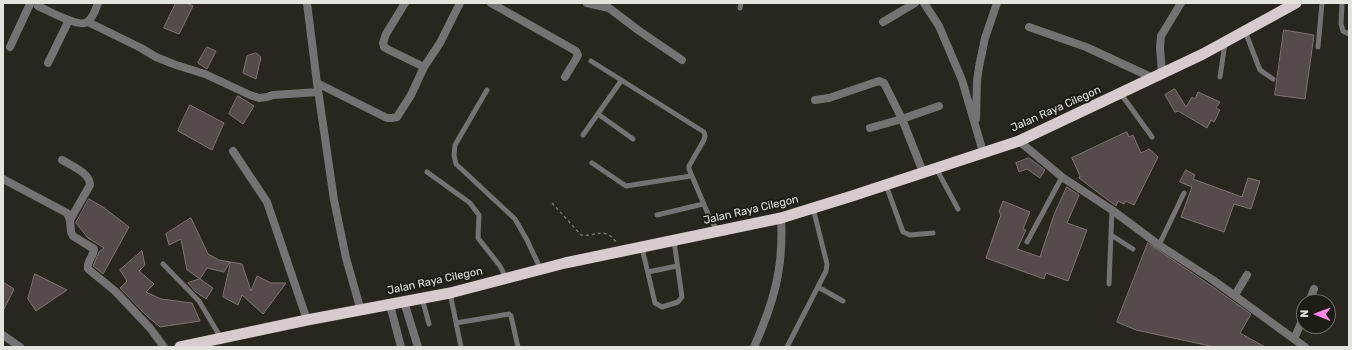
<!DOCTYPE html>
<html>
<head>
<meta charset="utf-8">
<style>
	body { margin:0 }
	#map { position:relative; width:1352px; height:350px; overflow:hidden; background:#28261e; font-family:Rubik,sans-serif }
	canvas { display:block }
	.frame { position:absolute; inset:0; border:4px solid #e4e3de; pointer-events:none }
	.north { position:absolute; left:1296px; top:294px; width:40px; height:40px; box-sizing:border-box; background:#1e1d15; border:1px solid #6d6c65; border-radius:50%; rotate:271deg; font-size:11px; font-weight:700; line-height:16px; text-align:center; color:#e4e3de }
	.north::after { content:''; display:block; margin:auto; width:14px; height:18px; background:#fb87e6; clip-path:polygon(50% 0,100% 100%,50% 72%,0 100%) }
</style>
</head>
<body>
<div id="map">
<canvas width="1352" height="350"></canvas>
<div class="frame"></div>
<div class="north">N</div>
</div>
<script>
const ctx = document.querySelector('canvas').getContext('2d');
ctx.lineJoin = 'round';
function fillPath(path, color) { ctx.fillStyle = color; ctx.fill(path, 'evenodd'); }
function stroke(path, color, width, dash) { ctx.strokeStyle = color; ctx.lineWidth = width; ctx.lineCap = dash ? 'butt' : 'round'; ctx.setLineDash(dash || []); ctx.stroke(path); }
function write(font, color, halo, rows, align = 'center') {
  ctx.font = font + ' Rubik,sans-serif'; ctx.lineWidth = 4; ctx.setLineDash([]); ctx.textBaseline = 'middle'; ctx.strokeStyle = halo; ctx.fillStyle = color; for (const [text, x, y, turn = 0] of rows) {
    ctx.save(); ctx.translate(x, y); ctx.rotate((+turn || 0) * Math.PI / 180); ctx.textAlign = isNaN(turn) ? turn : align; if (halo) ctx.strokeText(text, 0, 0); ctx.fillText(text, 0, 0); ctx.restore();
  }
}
const building = new Path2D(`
	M176,3H187L193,6L179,34L164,28Z
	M1284,30L1314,35L1305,99L1275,95Z
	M207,47L216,51L207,69L198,63Z
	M256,53L261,57L256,79L243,73L247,56Z
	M1175,89L1186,107L1192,97L1195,99L1198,92L1220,102L1216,108L1220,110L1214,122L1211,120L1207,128L1178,111L1175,112L1165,95Z
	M238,96L254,106L243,124L229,114Z
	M190,105L224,123L212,150L178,131Z
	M1127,132L1129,137L1133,135L1141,153L1149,149L1158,157L1134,205L1126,201L1124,204L1118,201L1116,206L1079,178L1080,176L1072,158Z
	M1029,158L1045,170L1040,178L1027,169L1019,172L1016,163Z
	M1186,170L1195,175L1193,179L1242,197L1248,178L1260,181L1251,209L1234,204L1224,232L1181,217L1192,187L1180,182Z
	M1067,187L1079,195L1067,223L1087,230L1068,281L1046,273L1044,279L986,258L999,220L1001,215L999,212L1003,201L1030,212L1023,229L1026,230L1017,249L1040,257L1054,215Z
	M89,199L103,207L129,227L103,274L93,266L99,252L104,248L88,238L76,223Z
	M191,218L208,254L219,260L230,262L224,272L207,268L200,279L187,270L181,239L169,245L166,234Z
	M1148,243L1210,285L1251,314L1240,333L1265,347H1215L1136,330L1117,322Z
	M142,251L145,265L139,271L154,284L146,292L161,299L192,303L200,321L160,327L147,316L120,288L127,281L120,270Z
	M231,262L242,264L251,291L257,276L271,283H286L263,314L242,295L238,305L223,297Z
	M35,274L67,290L36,311L28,299Z
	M200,279L213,288L206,299L196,292L188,283Z
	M3,282L14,289L3,311Z`);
const path = new Path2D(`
	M552,203L581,235C597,237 604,226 616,242`);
const service = new Path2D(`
	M1342,3L1341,24L1343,31L1349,34
	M740,8L741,3
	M1245,31L1258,65L1260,70L1273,79
	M1318,47L1322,3
	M591,61L704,132L705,136L704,140L689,166V169L708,214L718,232
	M1220,77L1225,43
	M487,90L455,145L454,155L456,164L515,219L527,240L541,270
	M1121,94L1152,137
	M598,114L633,139
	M583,135L621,81
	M592,163L626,186L691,176
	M936,168L958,209
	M427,172L470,203L479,215L478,238L500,266L506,278
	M886,185L903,232L910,235L933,233
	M657,215L703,204
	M1111,235L1133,249
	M1027,242L1062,177
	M1159,245L1184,193
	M642,248L655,303L662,307L678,302L682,297L674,241
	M163,264L199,301L221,338
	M648,272L677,266
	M1109,284L1112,210
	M818,287L843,301
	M450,293L461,347
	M422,298L429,324
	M456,323L509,314L511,316L518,347
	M787,347L826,271L827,264L813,208`);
const minor = new Path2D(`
	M307,3L317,83L334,200L346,258L361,311
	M405,3L386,34L383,43L384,47L389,50L424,67
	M491,3L576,51L578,55L576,59L565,77
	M587,3L609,8L638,30L682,60
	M924,3L939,26L962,80L983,152
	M38,6C47,10 79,28 87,22C92,19 96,9 98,3
	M88,22L141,48L156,57L176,65L205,74L250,95L259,98L267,97L273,95L318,92
	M883,22L915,3
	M1029,27L1086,47L1153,78
	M10,47L30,4
	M48,63L69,20
	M1162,74L1160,47L1161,36L1181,3
	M317,83L387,118H392L397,117L411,95L424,67L440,43L460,3
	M815,100L829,98L879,81L884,83L902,119L923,172
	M976,119L977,81L979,67L985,38L997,3
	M870,128L902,119L939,106
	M1019,141L1062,177L1112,210L1159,245L1213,280L1305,347
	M233,151L267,202L307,320
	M62,160C72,166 90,173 90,185L70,220
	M3,179L67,213L70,220L71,232L73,236L94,249C94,256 86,262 88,269L115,291L150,328L164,347
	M1235,295L1247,275
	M404,302L418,347
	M1309,302L1314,289
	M390,305L401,347
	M3,335L20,347
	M1294,339L1304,316
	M754,347C774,302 784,267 781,218`);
const trunk = new Path2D(`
	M180,347L307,320L450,293L565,263L781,218L852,196L1019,141L1203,54L1296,3`);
const streetNames = [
	["Jalan Raya Cilegon",1056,109,-24],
	["Jalan Raya Cilegon",751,210,-13],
	["Jalan Raya Cilegon",435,281,-12]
];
fillPath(building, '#564b4b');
stroke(building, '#7f7473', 1);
stroke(path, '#75736d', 1.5, [3, 3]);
stroke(service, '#767172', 5);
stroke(minor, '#767172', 8);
stroke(trunk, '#d7cbcd', 11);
write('11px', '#e4e3de', '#1e1d15', streetNames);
</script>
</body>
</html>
